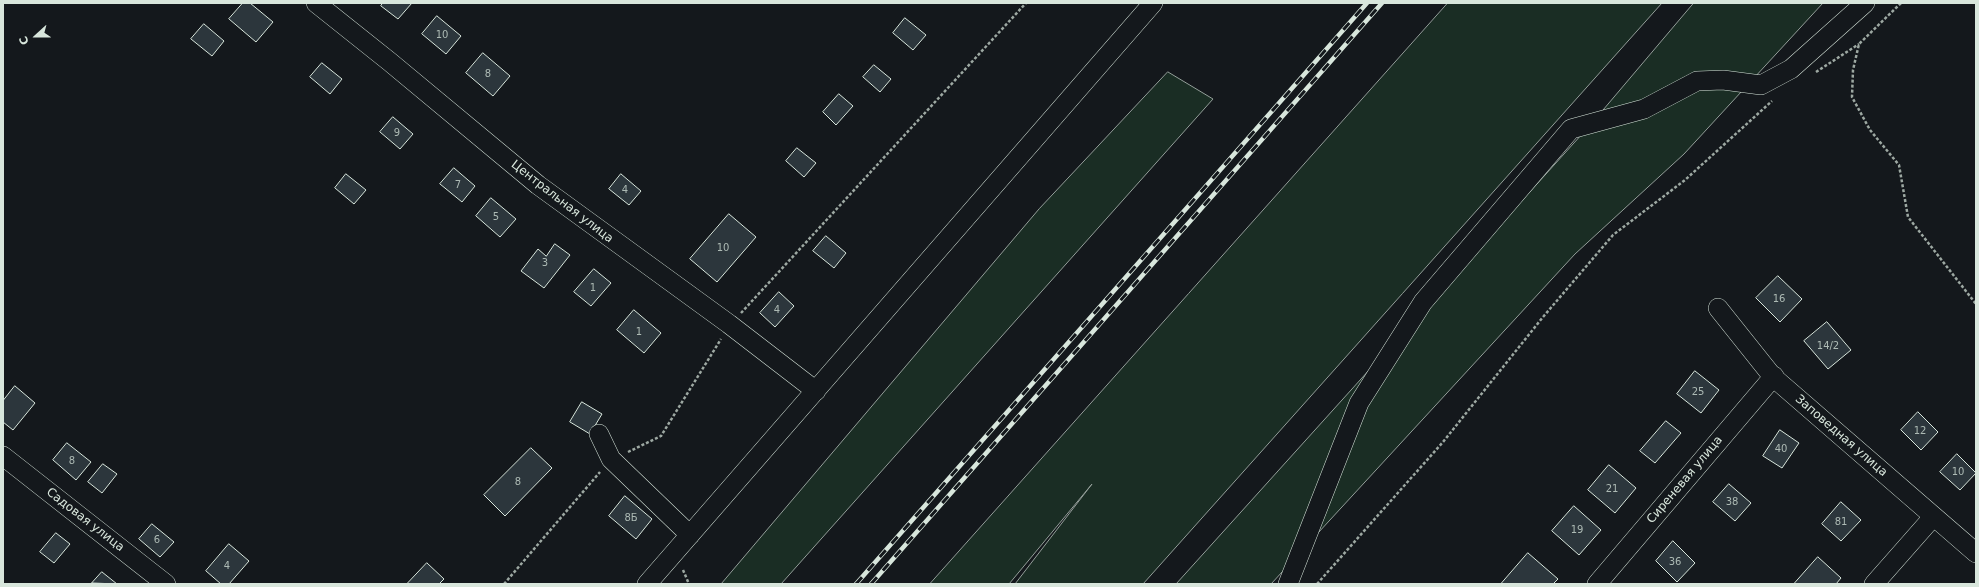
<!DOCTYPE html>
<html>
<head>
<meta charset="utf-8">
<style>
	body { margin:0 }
	#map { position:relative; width:1979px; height:587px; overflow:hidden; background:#14181c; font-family:"DejaVu Sans",sans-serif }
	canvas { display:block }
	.frame { position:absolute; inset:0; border:4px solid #d8e6dc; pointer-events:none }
	.north { position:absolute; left:16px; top:16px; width:40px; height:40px; -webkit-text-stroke:3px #14181c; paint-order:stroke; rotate:249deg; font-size:11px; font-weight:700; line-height:16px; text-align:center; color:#d8e6dc }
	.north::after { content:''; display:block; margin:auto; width:14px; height:18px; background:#d8e6dc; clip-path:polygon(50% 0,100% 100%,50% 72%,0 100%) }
</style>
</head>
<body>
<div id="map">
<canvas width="1979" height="587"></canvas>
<div class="frame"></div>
<div class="north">С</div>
</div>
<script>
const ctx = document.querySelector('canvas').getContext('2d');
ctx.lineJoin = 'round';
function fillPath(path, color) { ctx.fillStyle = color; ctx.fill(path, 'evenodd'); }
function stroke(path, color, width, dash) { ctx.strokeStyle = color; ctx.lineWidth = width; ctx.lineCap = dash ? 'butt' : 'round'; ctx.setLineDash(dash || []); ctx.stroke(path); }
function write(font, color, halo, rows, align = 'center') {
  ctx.font = font + ' "DejaVu Sans",sans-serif'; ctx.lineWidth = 3; ctx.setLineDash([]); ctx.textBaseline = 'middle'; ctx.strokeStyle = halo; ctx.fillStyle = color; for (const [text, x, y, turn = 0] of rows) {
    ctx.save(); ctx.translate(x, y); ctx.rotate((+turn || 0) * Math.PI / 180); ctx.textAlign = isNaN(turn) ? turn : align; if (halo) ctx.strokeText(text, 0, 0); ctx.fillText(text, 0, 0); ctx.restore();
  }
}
const green = new Path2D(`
	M1448,3H1662L1143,584H1015L1092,484L1009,584H930Z
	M1694,3H1823L1684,154L1575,254L1271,584H1176L1592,123Z
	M1168,72L1213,99L781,584H721L1039,209Z`);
const building = new Path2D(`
	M243,3H250L273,22L256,42L229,19Z
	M383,3H412L398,19L381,6Z
	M437,16L461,36L446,54L422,34Z
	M905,18L926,35L913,50L893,33Z
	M204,24L224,41L212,56L191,39Z
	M483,53L510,76L493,96L466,73Z
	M322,63L342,79L330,94L310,77Z
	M874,65L891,79L880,92L863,77Z
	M839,94L853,106L836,125L823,112Z
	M393,117L413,134L400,149L380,132Z
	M797,148L816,163L804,177L786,161Z
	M454,168L475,186L462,202L440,184Z
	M346,174L366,190L354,204L335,188Z
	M621,174L641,191L629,205L609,189Z
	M491,198L516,219L500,237L476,216Z
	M729,214L756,237L717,282L690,259Z
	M826,236L846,253L834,268L813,251Z
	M555,244L570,255L544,288L521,271L538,249L546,256Z
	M594,269L611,283L591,306L574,292Z
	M1778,276L1802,299L1780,322L1756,298Z
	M779,292L794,306L775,327L760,313Z
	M634,310L661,333L644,353L617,330Z
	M1827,322L1851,350L1828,369L1804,341Z
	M1695,371L1719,390L1701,413L1677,394Z
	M15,386L35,403L13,430L3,422V401Z
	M582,402L602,414L590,434L570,422Z
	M1918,412L1938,432L1921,450L1901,430Z
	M1666,421L1681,433L1655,463L1640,451Z
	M1780,430L1799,443L1782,468L1763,456Z
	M67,443L91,462L76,480L53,460Z
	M531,448L552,468L505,516L484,495Z
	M1957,454L1976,473L1960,490L1940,472Z
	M103,464L117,474L102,493L88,482Z
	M1609,465L1636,488L1615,513L1588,490Z
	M1729,484L1751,503L1735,521L1713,502Z
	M625,496L652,519L636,539L609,516Z
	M1841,502L1861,520L1841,541L1822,524Z
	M1574,506L1601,530L1579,555L1552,531Z
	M152,524L174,542L160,557L139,539Z
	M56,533L70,544L54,563L40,552Z
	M1673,541L1695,563L1677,582L1656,561Z
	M229,544L249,561L229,584H221L206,571Z
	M1528,553L1558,579L1553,584H1501Z
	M1818,557L1841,578L1836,584H1794Z
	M427,563L444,579L439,584H407Z
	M102,572L117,584L92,583Z`);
const path = new Path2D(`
	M1901,3L1859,44L1853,70L1852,97L1870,130L1899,165L1908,217L1976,304
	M1816,72L1859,44
	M741,313L1026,3
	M628,452L661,436L721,339
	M683,570L689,584
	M504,584L600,472
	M1317,584L1443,442L1543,317L1613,235L1685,180L1772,101`);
const minor = new Path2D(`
	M316,3L390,62L538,185L729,324L816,391
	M1718,308L1773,377L1976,553
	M599,434L611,459L690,535
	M3,456L166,584
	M647,584L1153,3
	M1288,584L1359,403L1423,302L1571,129L1644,109L1697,81L1723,80L1761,85L1791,69L1865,3
	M1597,584L1774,376
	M1874,584L1933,517`);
const rail = new Path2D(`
	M856,584L1367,3
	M871,584L1382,3`);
const numberNames = [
	["10",442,35],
	["8",488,74],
	["9",397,133],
	["7",458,185],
	["4",625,190],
	["5",496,217],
	["10",723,248],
	["3",545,263],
	["1",593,288],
	["16",1779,299],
	["4",777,310],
	["1",639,332],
	["14/2",1828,346],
	["25",1698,392],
	["12",1920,431],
	["40",1781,449],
	["8",72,461],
	["10",1958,472],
	["8",518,482],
	["21",1612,489],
	["38",1732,502],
	["8Б",631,518],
	["81",1841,522],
	["19",1577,530],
	["6",157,540],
	["36",1675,562],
	["4",227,566]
];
const streetNames = [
	["Центральная улица",562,202,38],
	["Заповедная улица",1841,436,41],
	["Сиреневая улица",1685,480,-50],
	["Садовая улица",85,520,38]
];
fillPath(green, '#1a2d24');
stroke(green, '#939e99', 1);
fillPath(building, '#2c363c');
stroke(building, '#d8e6dc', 1);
stroke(minor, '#d8e6dc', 20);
stroke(path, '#9da8a2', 2.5, [3, 2]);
stroke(minor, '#14181c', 19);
stroke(rail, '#d8e6dc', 4.5);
stroke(rail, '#14181c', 3, [9]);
write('10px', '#adbab4', null, numberNames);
write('12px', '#d8e6dc', '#14181c', streetNames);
</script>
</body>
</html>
